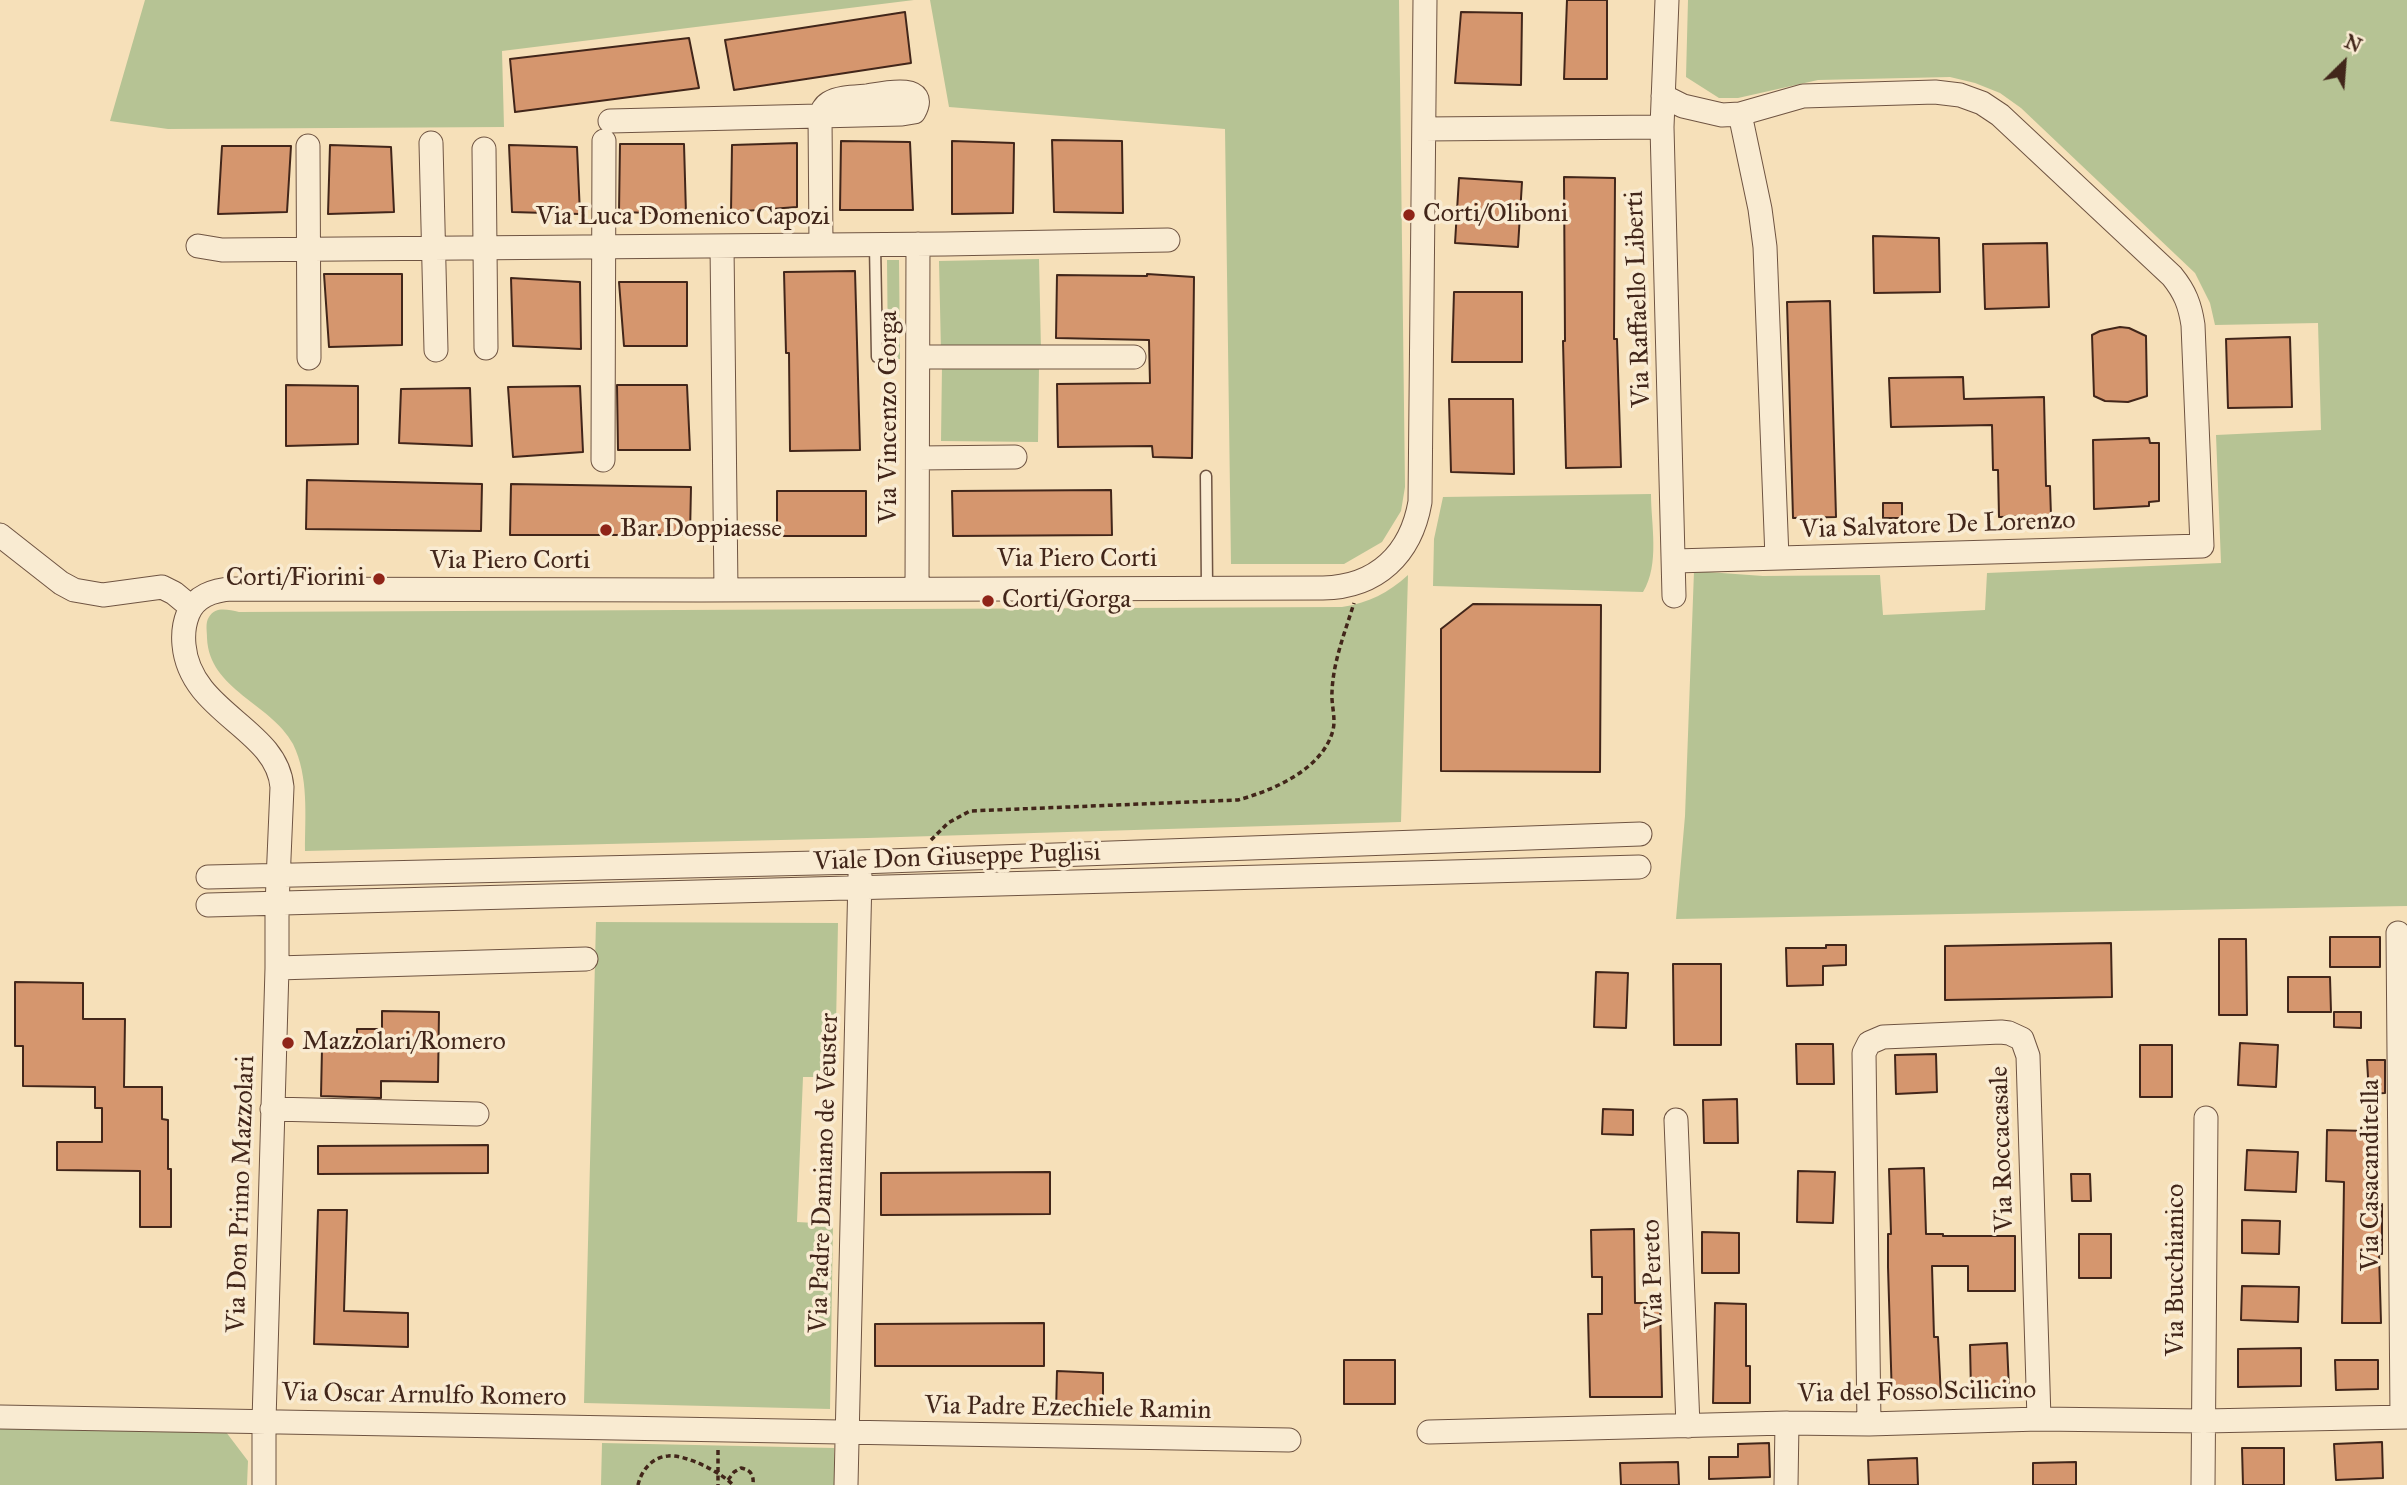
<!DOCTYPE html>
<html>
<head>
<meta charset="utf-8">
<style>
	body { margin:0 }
	#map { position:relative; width:2407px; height:1485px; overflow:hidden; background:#f6e0b9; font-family:"IM FELL Great Primer",serif }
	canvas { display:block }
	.north { position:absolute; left:2309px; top:28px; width:70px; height:70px; -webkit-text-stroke:5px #f9ebd2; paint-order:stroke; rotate:25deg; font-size:19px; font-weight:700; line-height:28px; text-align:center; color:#42261a }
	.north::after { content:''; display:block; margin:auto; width:24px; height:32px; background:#42261a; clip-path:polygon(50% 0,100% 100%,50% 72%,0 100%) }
</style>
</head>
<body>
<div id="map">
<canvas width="2407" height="1485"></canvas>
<div class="north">N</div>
</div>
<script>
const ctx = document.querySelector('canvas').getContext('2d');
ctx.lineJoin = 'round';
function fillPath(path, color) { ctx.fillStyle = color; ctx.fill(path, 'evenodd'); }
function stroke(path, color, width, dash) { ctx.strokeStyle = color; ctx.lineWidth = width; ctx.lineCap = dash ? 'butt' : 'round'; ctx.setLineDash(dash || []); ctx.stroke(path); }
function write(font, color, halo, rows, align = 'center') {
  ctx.font = font + ' "IM FELL Great Primer",serif'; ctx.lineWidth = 7; ctx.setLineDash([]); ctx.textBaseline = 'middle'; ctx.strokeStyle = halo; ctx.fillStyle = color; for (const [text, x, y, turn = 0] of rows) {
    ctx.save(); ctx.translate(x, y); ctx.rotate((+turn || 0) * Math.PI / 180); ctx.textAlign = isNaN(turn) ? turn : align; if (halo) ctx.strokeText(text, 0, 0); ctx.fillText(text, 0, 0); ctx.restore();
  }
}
const green = new Path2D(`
	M145,0H914L502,51L504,127L168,129L110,121Z
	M930,0H1399L1405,487L1401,511L1382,542L1344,564H1231L1225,129L949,107Z
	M1688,0H2407V906L1676,919L1685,816L1694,571L1763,576L1880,575L1883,615L1985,610L1987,573L2221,563L2216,435L2321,430L2318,323L2215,325L2210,303L2195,273L2021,108L2000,93L1975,83L1950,77L1818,80L1738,98H1719L1686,77Z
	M1039,259L1041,350L941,352L939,261Z
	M887,260H899L900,359H888Z
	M942,366L1039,367L1038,442L941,441Z
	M1651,494C1651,525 1660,564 1643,592L1433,586L1434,539L1443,497Z
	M1408,575L1401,822L867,838L305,851C305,815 309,777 293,744C271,703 209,690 207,638C207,631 205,623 209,617C216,606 228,610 239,612L1342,607C1369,603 1388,593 1408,575Z
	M596,922L838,923L835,1077H803L797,1222L833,1224L830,1409L584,1403Z
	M0,1428L226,1432L248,1461L247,1485H0Z
	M602,1443L834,1448V1485H601Z`);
const building = new Path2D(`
	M1567,0H1607V79H1564Z
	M905,12L911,63L734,90L725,40Z
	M1461,12L1522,13L1521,85L1455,83Z
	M689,38L699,88L515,112L510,59Z
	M1052,140L1122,141L1123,213L1054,212Z
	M841,141L910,142L913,210H840Z
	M952,141L1014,143L1013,213L952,214Z
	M797,143V207L731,212L732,145Z
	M620,144H684L686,214L619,212Z
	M330,145L391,147L394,212L328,214Z
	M509,145L577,147L580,214L512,212Z
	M222,146H291L287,212L218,214Z
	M1564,177L1615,178L1614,339H1617L1621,467L1566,468L1563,341H1565Z
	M1459,178L1522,182L1518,247L1455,243Z
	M1873,236L1939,238L1940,292L1874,293Z
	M2047,243L2049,307L1985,309L1983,244Z
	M855,271L860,450L790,451L789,353H786L784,272Z
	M324,274H402V345L329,347Z
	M1147,274L1194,277L1192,458L1153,457L1152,446L1058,447L1057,384L1150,383L1149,340L1056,338L1057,275L1147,276Z
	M511,278L580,282L581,349L513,346Z
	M619,282H687V346H624Z
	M1454,292H1522V362H1452Z
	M1830,301L1836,517L1793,518L1787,302Z
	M2120,327L2129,328L2146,336L2147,396L2128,402L2105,401L2094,396L2092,335L2100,331Z
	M2290,337L2292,407L2228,408L2226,339Z
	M1963,377L1964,399L2044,397L2046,486H2050L2051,516L1999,517L1998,470H1993L1992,425L1891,427L1889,378Z
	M286,385L358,386V444L286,446Z
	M617,385H687L690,450H618Z
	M580,386L583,452L513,457L508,387Z
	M470,388L472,446L399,443L401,389Z
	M1449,399H1513L1514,474L1451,472Z
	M2149,438L2150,443H2159V501L2149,502V506L2094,509L2093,440Z
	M307,480L482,484L481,531L306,529Z
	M511,484L691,487L690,535H510Z
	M1111,490L1112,535L953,536L952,491Z
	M777,491H866V536H777Z
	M1883,503H1902V518H1883Z
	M1473,604L1601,605L1600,772L1441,771V629Z
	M2330,937H2380V967H2330Z
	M2219,939H2246L2247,1015H2219Z
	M2111,943L2112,997L1945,1000V946Z
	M1826,945H1846V965L1823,966V985L1787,986L1786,948H1826Z
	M1673,964H1721V1045H1674Z
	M1596,972L1628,973L1626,1028L1594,1027Z
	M2288,977H2330L2331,1012H2288Z
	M15,982L83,983V1019H125L124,1087H162V1119L168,1120V1169H171V1227H140V1171L57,1170V1142H102V1108H95V1087L23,1086V1046H15Z
	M382,1011L439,1012L438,1082L381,1081V1098L321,1096L322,1048H357V1029H382Z
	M2334,1012H2361V1028L2334,1027Z
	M2240,1043L2278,1045L2276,1087L2238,1085Z
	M1796,1044H1833L1834,1084H1797Z
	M2140,1045H2172V1097H2140Z
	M1936,1054L1937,1092L1896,1094L1895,1055Z
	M2367,1060H2385V1093L2369,1094Z
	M1737,1099L1738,1143H1704L1703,1100Z
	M1603,1109L1633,1110V1135L1602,1134Z
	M2327,1130L2368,1131L2366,1204H2382V1254L2379,1253L2381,1323H2342L2344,1182L2326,1181Z
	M488,1145V1173L318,1174V1146Z
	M2247,1150L2298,1152L2296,1192L2245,1190Z
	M1924,1168L1926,1234H1943V1236H2015V1291H1968V1266H1932L1934,1337H1938L1941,1397L1892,1399L1888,1267V1234H1891L1889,1169Z
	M1798,1171L1835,1172L1833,1223L1797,1222Z
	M1050,1172V1214L881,1215V1173Z
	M2071,1174H2090L2091,1201H2072Z
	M318,1210H347L344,1311L408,1313V1347L314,1344Z
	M2242,1220L2280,1221L2279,1254L2242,1253Z
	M1634,1229L1635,1303H1660L1662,1397H1590L1588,1314H1602V1277H1592L1591,1230Z
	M1702,1232L1739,1233V1273H1702Z
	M2079,1234H2111V1278H2079Z
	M2242,1286L2299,1287L2298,1322L2241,1320Z
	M1715,1303L1746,1304V1366H1750V1403H1713Z
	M1044,1323V1366H875V1324Z
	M2007,1343L2009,1390L1971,1391L1970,1345Z
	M2301,1348V1386L2238,1387V1349Z
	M1344,1360H1395V1404H1344Z
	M2335,1360H2378V1389L2336,1390Z
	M1057,1371L1103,1373V1414L1056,1413Z
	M2382,1442L2383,1478L2336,1480L2334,1444Z
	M1769,1443L1770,1477L1709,1479V1457H1738V1444Z
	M2242,1448H2284V1485H2243Z
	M1917,1458L1918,1485H1869L1868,1460Z
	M1678,1462L1679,1485H1621L1620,1463Z
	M2076,1462V1485H2033V1463Z`);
const path = new Path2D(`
	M931,840L948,823L970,811L1238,800C1274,790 1323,769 1333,730C1336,718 1331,704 1332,692C1333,662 1345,632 1354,603
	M718,1450V1485
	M728,1480L734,1472L741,1468C751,1470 754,1475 753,1485
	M638,1485C641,1471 652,1457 668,1456C685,1454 721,1472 733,1485`);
const service = new Path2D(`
	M875,245L877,357
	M1206,476L1207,587`);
const minor = new Path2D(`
	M1667,0L1662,127L1674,596
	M1663,96L1683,106L1722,115L1740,114L1803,96L1935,92L1960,95L1982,103L2000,115L2172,276C2185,292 2190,305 2193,325L2202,546L1675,561
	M1740,114L1760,209L1765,247L1777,558
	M610,121L902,114L914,112C931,82 880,94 867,96C855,97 839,97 829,103C824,106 822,111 820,116L821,245
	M1424,129L1662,127
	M431,143L436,350
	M308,146L309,358
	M484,149L486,348
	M198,246L222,250L945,244L1168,240
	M722,246L726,590
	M918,357H1134
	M918,458L1015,457
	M603,460L604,141
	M0,535L61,583L74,590L103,595L162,587L174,593L191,607
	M917,589L918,244
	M208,877L860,862L1640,834
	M208,905L1639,867
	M2398,933L2402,1417
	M277,968L586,959
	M272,1109L477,1114
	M1676,1120L1688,1426
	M0,1417L1289,1440
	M1869,1424L1864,1053L1869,1043L1883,1037L2001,1032L2009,1033L2022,1039L2028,1056L2039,1419
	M1429,1432L1787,1423L1869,1424L2039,1419L2204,1421L2407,1417
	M264,1485V1421L277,968V905L282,787C277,728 190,713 184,645C183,635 184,624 188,614C195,596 214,590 232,589L701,590L1323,588C1377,587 1411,554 1420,502L1425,0
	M846,1485L860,876
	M1786,1485L1787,1423
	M2203,1485L2206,1118`);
const markers = [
	[1409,215,7,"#8f2418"],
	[606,530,7,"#8f2418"],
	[379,579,7,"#8f2418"],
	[988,601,7,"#8f2418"],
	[288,1043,7,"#8f2418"]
];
const poiNames = [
	["Corti/Oliboni",1423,215],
	["Bar Doppiaesse",620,530],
	["Corti/Fiorini",365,579,"right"],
	["Corti/Gorga",1002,601],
	["Mazzolari/Romero",302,1043]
];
const streetNames = [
	["Via Luca Domenico Capozi",683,218],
	["Via Raffaello Liberti",1639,299,-92],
	["Via Vincenzo Gorga",890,417,-90],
	["Via Salvatore De Lorenzo",1938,526,-2],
	["Via Piero Corti",1077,560],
	["Via Piero Corti",510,562],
	["Viale Don Giuseppe Puglisi",957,858,-2],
	["Via Roccacasale",2003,1149,-92],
	["Via Padre Damiano de Veuster",825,1173,-88],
	["Via Casacanditella",2372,1175,-90],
	["Via Don Primo Mazzolari",242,1194,-88],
	["Via Bucchianico",2177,1270,-90],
	["Via Pereto",1654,1274,-92],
	["Via del Fosso Scilicino",1917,1393,-1],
	["Via Oscar Arnulfo Romero",424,1396,1],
	["Via Padre Ezechiele Ramin",1068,1409,1]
];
fillPath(green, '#b6c394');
fillPath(building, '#d5966e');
stroke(building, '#42261a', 2);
stroke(service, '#6f5442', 13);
stroke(minor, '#6f5442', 25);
stroke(path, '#42261a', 3.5, [5, 3.5]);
stroke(service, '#f9ebd2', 10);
stroke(minor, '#f9ebd2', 23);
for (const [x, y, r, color] of markers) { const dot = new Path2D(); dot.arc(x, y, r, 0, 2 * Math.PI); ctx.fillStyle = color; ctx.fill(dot); stroke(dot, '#f9ebd2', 2.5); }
write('26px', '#42261a', '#f9ebd2', poiNames, 'left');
write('26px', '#42261a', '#f9ebd2', streetNames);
</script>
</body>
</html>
